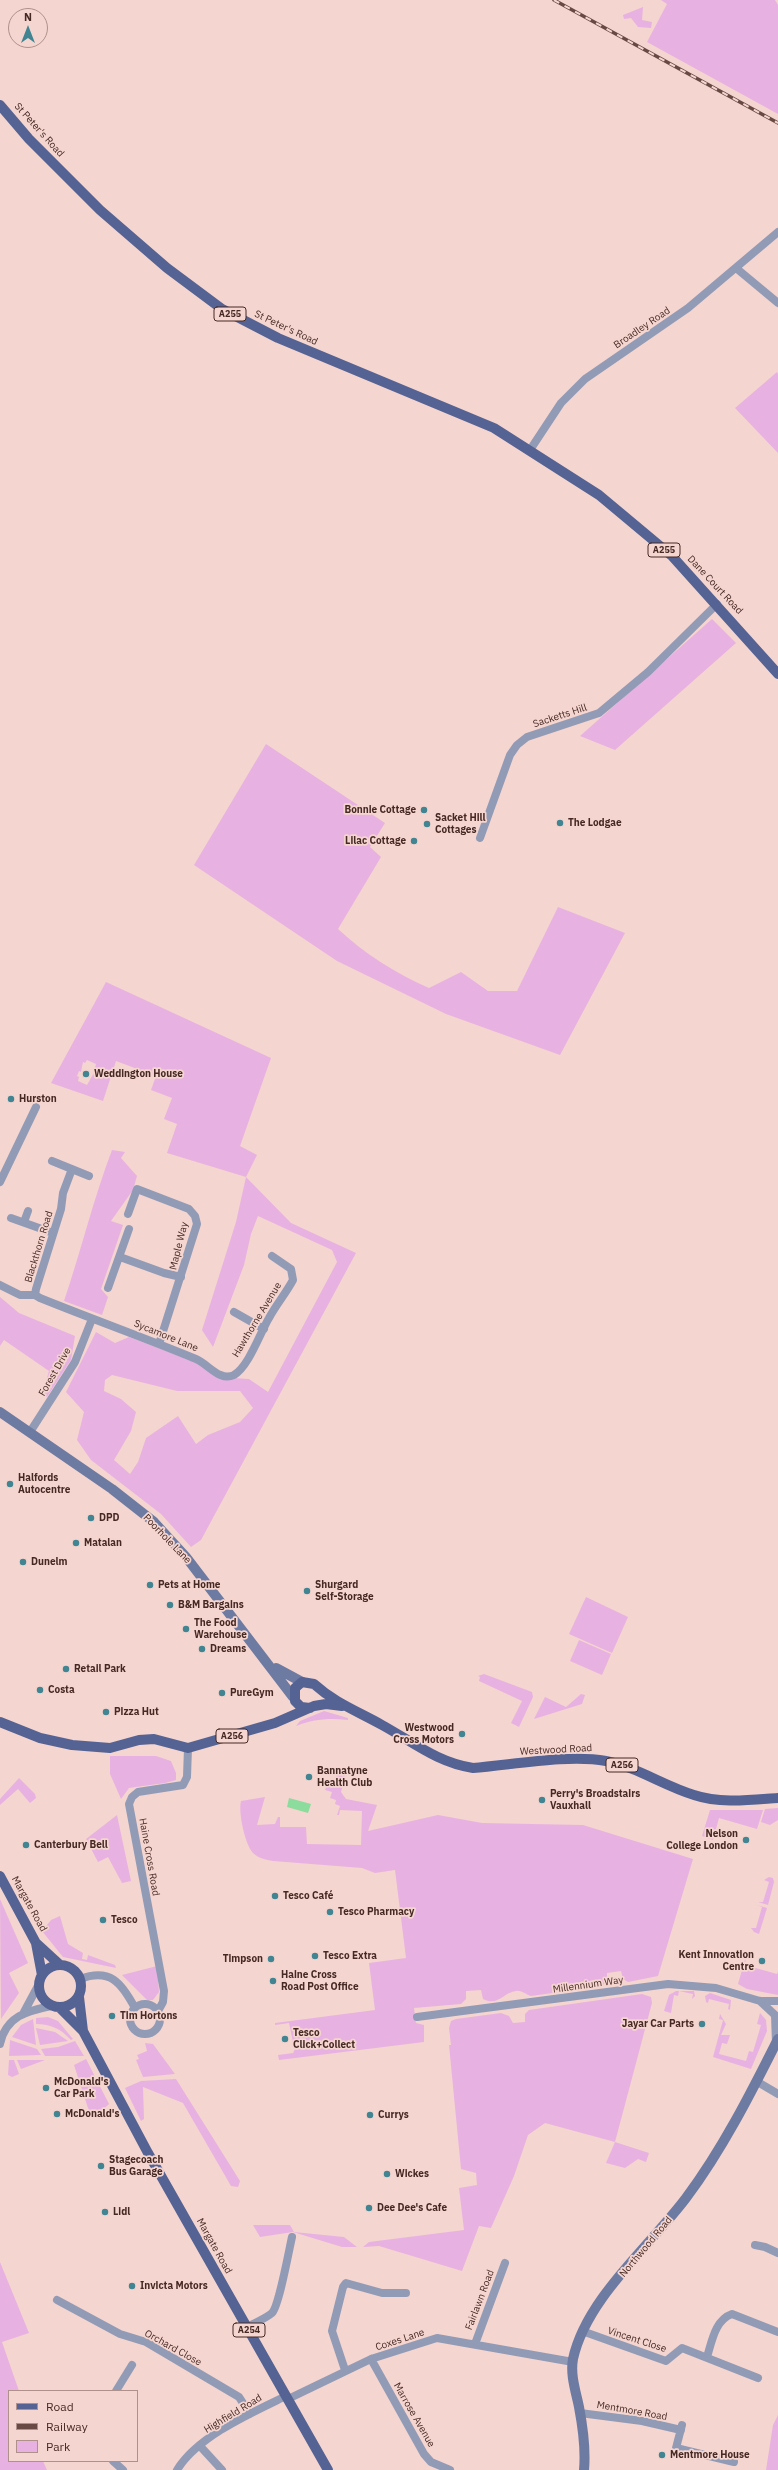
<!DOCTYPE html>
<html>
<head>
<meta charset="utf-8">
<style>
	body { margin:0 }
	#map { position:relative; width:778px; height:2470px; overflow:hidden; background:#f5d5cf; font-family:"IBM Plex Sans",sans-serif }
	canvas { display:block }
	.legend { position:absolute; left:8px; top:2390px; width:130px; height:72px; box-sizing:border-box; background:#f5d5cf; border:1px solid #af908b; margin:0; padding:5px 7px; list-style:none; font-size:12px; color:#472924 }
	.legend li { display:flex; align-items:center; gap:8px; height:20px }
	.legend b { width:20px; border:1px solid #af908b }
	.north { position:absolute; left:8px; top:8px; width:40px; height:40px; box-sizing:border-box; background:#f5d5cf; border:1px solid #af908b; border-radius:50%; rotate:0deg; font-size:11px; font-weight:700; line-height:16px; text-align:center; color:#472924 }
	.north::after { content:''; display:block; margin:auto; width:14px; height:18px; background:#408591; clip-path:polygon(50% 0,100% 100%,50% 72%,0 100%) }
</style>
</head>
<body>
<div id="map">
<canvas width="778" height="2470"></canvas>
<ul class="legend">
<li><b style="height:5px;background:#546393"></b>Road</li>
<li><b style="height:5px;background:#684944"></b>Railway</li>
<li><b style="height:11px;background:#e7b2e1"></b>Park</li>
</ul>
<div class="north">N</div>
</div>
<script>
const ctx = document.querySelector('canvas').getContext('2d');
ctx.lineJoin = 'round';
function fillPath(path, color) { ctx.fillStyle = color; ctx.fill(path, 'evenodd'); }
function stroke(path, color, width, dash) { ctx.strokeStyle = color; ctx.lineWidth = width; ctx.lineCap = dash ? 'butt' : 'round'; ctx.setLineDash(dash || []); ctx.stroke(path); }
function write(font, color, halo, rows, align = 'center') {
  ctx.font = font + ' "IBM Plex Sans",sans-serif'; ctx.lineWidth = 3.5; ctx.setLineDash([]); ctx.textBaseline = 'middle'; ctx.strokeStyle = halo; ctx.fillStyle = color; for (const [text, x, y, turn = 0] of rows) {
    ctx.save(); ctx.translate(x, y); ctx.rotate((+turn || 0) * Math.PI / 180); ctx.textAlign = isNaN(turn) ? turn : align; if (halo) ctx.strokeText(text, 0, 0); ctx.fillText(text, 0, 0); ctx.restore();
  }
}
const green = new Path2D(`
	M661,0H775L778,5V114L647,42L667,4Z
	M643,7L642,20L652,22L651,28L638,27L631,18L624,19L623,15Z
	M777,372L778,374V453L735,408Z
	M712,619L736,643L615,750L580,736Z
	M266,744L385,823L370,847L381,857L338,929C365,954 395,973 429,988L461,972L488,991H517L558,907L625,933L560,1055L446,1014L337,961L194,865Z
	M106,982L271,1058L240,1146L257,1155L246,1177L291,1223L356,1253L201,1540L191,1547L161,1514L91,1460L77,1440L84,1412L66,1392L96,1332L115,1343L129,1337L192,1361L218,1377L249,1379L268,1392L337,1262L332,1250L258,1216L251,1234L244,1265L213,1347L202,1330L236,1222L246,1177L167,1153L177,1124L164,1119L172,1098L151,1090L156,1076L116,1061L103,1101L51,1083ZM87,1060L96,1064L95,1068L96,1069L87,1085L78,1081L79,1077L77,1076L79,1071L81,1072L83,1062L85,1063ZM112,1375L177,1391H240L253,1408L240,1422L208,1435L196,1444L178,1416L146,1438L138,1462L130,1474L114,1460L131,1431L136,1412L121,1399L104,1391L105,1380Z
	M112,1150L125,1152L121,1158L137,1176L133,1190L111,1221L123,1225L101,1289L108,1297L102,1315L64,1301C81,1251 93,1200 112,1150Z
	M0,1297L19,1313L75,1336L71,1360L47,1397L42,1395L49,1371L4,1340L0,1346Z
	M586,1597L628,1617L612,1653L569,1634Z
	M579,1640L611,1654L602,1675L570,1661Z
	M484,1674L532,1692L533,1697L519,1727L511,1723L522,1701L479,1681L480,1677L478,1676Z
	M581,1694L585,1695L582,1704L534,1719L545,1697L566,1707Z
	M324,1711L348,1718V1720C329,1718 314,1719 296,1726L300,1721Z
	M110,1756H156L171,1761L176,1773V1780L165,1783L129,1788L121,1799L110,1774Z
	M338,1771L346,1773L341,1792L346,1799L377,1805L368,1831L438,1815L482,1823L583,1825L693,1859L658,1976L628,1982L623,1979L621,1971L607,1973V1981L602,1986L531,1996C526,1995 522,1990 516,1991C504,1992 498,2007 483,1999L481,1990L466,1991V1999L461,2004L414,2008L416,2023L424,2025V2042L279,2060L278,2055L293,2053L296,2047L300,2046L299,2043L293,2042L289,2023L275,2025V2023L375,2010L369,1963L406,1958L395,1870L375,1873L362,1868L273,1861C266,1860 258,1858 253,1853C245,1844 238,1812 241,1801L265,1797L257,1825L275,1824L278,1817H280V1827H306L307,1844L361,1845L362,1811L340,1810L339,1815H337L340,1806L335,1804L336,1800L330,1798L332,1792L325,1790L329,1779L335,1780Z
	M19,1778L35,1794L36,1798L30,1803L18,1789L0,1805V1799Z
	M778,1808V1820L770,1825L761,1822L765,1809Z
	M710,1810H763L757,1829L719,1818L713,1840L702,1836Z
	M117,1815L131,1881L122,1883L108,1857L98,1862L86,1839Z
	M769,1877L773,1878L774,1882L768,1905L758,1902H763L769,1882L764,1880Z
	M0,1899L28,1963L9,1973L19,1993L1,2019Z
	M757,1905L767,1908L759,1934L754,1932L751,1928H756L762,1907Z
	M60,1916L68,1944L83,1953L82,1959L87,1960L88,1955L115,1965L116,1968L63,1957L42,1931L51,1920Z
	M746,1956L745,1965L777,1974L778,1972V1995L747,1989L738,1984Z
	M157,1966L159,1992L153,2000H147L122,1975Z
	M676,1991H694L695,1996L692,1999L693,1994L679,1991L678,1996L674,1995L671,2013L664,2011L669,1995Z
	M710,1993L731,2000L730,2010L728,2009L729,2004L709,1999L708,2003L706,2002L705,1996Z
	M642,1994L651,1997L652,2003L615,2142L649,2153L646,2162L638,2159L625,2168L606,2163L615,2142L545,2123L528,2135L514,2176L491,2228L479,2226L462,2271L379,2246L363,2247L369,2242L464,2230L459,2188L477,2185L476,2173L461,2169L449,2045H451L449,2028L451,2021L456,2019L501,2013L509,2016L513,2023L525,2022V2014L529,2010Z
	M760,2013L766,2020L767,2031L751,2069L713,2057L723,2020L719,2019L720,2014L726,2024L721,2035H730L727,2044L722,2043L719,2054L746,2061L749,2051L753,2052L761,2025L757,2024Z
	M48,2017L58,2021L73,2039L71,2040C61,2029 51,2024 36,2024V2018Z
	M33,2019L36,2045L12,2037L21,2025Z
	M36,2028L55,2032L68,2041L40,2045Z
	M10,2040L37,2049L41,2055L9,2056Z
	M75,2041L84,2056H45L41,2049L58,2047Z
	M145,2043L153,2044L175,2074L143,2077L136,2060L139,2059L137,2055L147,2051Z
	M86,2059L109,2104L94,2118L88,2108L74,2065Z
	M9,2060H14L19,2074L12,2077L8,2075Z
	M17,2060H45L21,2069Z
	M176,2079L240,2181L238,2187L231,2186L183,2103L143,2087L144,2119L141,2121L125,2088L141,2081Z
	M253,2225H290L294,2232L344,2237L357,2247H342L293,2232L260,2237Z
	M0,2262L29,2333L2,2342L19,2391H9V2461H43L47,2470H0Z
	M778,2415V2470H766L773,2425Z`);
const water = new Path2D(`
	M289,1798L311,1804L308,1813L287,1807Z`);
const street = new Path2D(`
	M736,268L778,303
	M530,450L561,403L585,379L688,308L778,232
	M480,838L510,755L517,745L527,737L599,713L648,672L717,604
	M52,1161L89,1176
	M72,1169L63,1193L61,1209L36,1289L35,1295L40,1298C92,1319 145,1338 196,1359C208,1364 220,1382 234,1375C249,1366 260,1333 269,1318C276,1305 286,1293 293,1280L291,1269L272,1256
	M0,1182L36,1107
	M128,1214L137,1189L189,1209L195,1216L197,1224L159,1344
	M11,1218L53,1233
	M24,1222L28,1211
	M120,1257L164,1273L181,1277
	M0,1285L20,1295H35
	M108,1288L129,1229
	M234,1312L264,1329
	M30,1432L75,1362L92,1319
	M80,1979C110,1968 121,1982 135,2008
	M760,2001L775,2015L776,2043
	M130 2019a15 15 0 1 1 30 0a15 15 0 1 1-30 0Z
	M158,2011L163,2002L164,1991L129,1804L132,1797L138,1792L183,1785L187,1777L188,1748
	M24,2012L39,1984
	M417,2017L668,1984L716,1988L760,2001H778
	M0,2044C6,2016 27,2011 51,2006
	M756,2081L778,2094
	M755,2245L765,2247L778,2253
	M57,2300L120,2334L146,2342L239,2397L250,2414
	M247,2327C254,2323 265,2319 272,2313C279,2306 289,2250 292,2237
	M582,2331L666,2361L682,2348L758,2378
	M475,2344L505,2263
	M707,2357C712,2341 715,2320 732,2314L778,2332
	M371,2359L424,2454L431,2462L450,2470
	M345,2370L332,2331L343,2287L346,2283L382,2293H406
	M116,2391L132,2365
	M288,2399L371,2359L437,2338L573,2362
	M580,2413L642,2421L681,2430
	M682,2425L676,2448L734,2462
	M200,2446L222,2470
	M113,2461L123,2470
	M177,2470C198,2436 251,2413 286,2396`);
const secondary = new Path2D(`
	M0,1412L112,1489L154,1522L186,1557L293,1697
	M276,1668L302,1682
	M584,2470C586,2448 583,2428 579,2407C576,2392 570,2375 573,2359C586,2299 649,2247 686,2198C722,2150 751,2093 778,2039`);
const primary = new Path2D(`
	M0,105L29,139L100,210L167,268L222,309L278,338L494,428L599,495L672,556L778,674
	M310,1708L301,1707L295,1701V1688L302,1682L314,1684C335,1703 357,1711 382,1725C413,1742 438,1763 473,1768C512,1765 568,1754 606,1761C637,1767 664,1786 694,1795C721,1804 750,1800 778,1798
	M0,1722L40,1738L72,1745L110,1748L139,1740L154,1739L188,1748L275,1723L314,1706L326,1704L342,1706
	M0,1876L36,1943L60,1965
	M36,1943L42,1975
	M39 1986a21 21 0 1 1 42 0a21 21 0 1 1-42 0Z
	M79,1997L83,2031L148,2153L328,2470
	M60,2008L83,2031`);
const rail = new Path2D(`
	M554,0L778,123`);
const markers = [
	[424,810,4,"#408591"],
	[560,823,4,"#408591"],
	[427,824,4,"#408591"],
	[414,841,4,"#408591"],
	[86,1074,4,"#408591"],
	[11,1099,4,"#408591"],
	[10,1484,4,"#408591"],
	[91,1518,4,"#408591"],
	[76,1543,4,"#408591"],
	[23,1562,4,"#408591"],
	[150,1585,4,"#408591"],
	[307,1591,4,"#408591"],
	[170,1605,4,"#408591"],
	[186,1629,4,"#408591"],
	[202,1649,4,"#408591"],
	[66,1669,4,"#408591"],
	[40,1690,4,"#408591"],
	[222,1693,4,"#408591"],
	[106,1712,4,"#408591"],
	[462,1734,4,"#408591"],
	[309,1777,4,"#408591"],
	[542,1800,4,"#408591"],
	[746,1840,4,"#408591"],
	[26,1845,4,"#408591"],
	[275,1896,4,"#408591"],
	[330,1912,4,"#408591"],
	[103,1920,4,"#408591"],
	[315,1956,4,"#408591"],
	[271,1959,4,"#408591"],
	[762,1961,4,"#408591"],
	[273,1981,4,"#408591"],
	[112,2016,4,"#408591"],
	[702,2024,4,"#408591"],
	[285,2039,4,"#408591"],
	[46,2088,4,"#408591"],
	[57,2114,4,"#408591"],
	[370,2115,4,"#408591"],
	[101,2166,4,"#408591"],
	[387,2174,4,"#408591"],
	[369,2208,4,"#408591"],
	[105,2212,4,"#408591"],
	[132,2286,4,"#408591"],
	[662,2455,4,"#408591"]
];
const shields = [
	[230,314,32],
	[664,550,32],
	[232,1736,32],
	[622,1765,32],
	[249,2330,32]
];
const shieldNames = [
	["A255",230,314],
	["A255",664,550],
	["A256",232,1736],
	["A256",622,1765],
	["A254",249,2330]
];
const streetNames = [
	["St Peter's Road",39,130,48],
	["St Peter's Road",286,328,25],
	["Broadley Road",642,328,-34],
	["Dane Court Road",715,585,47],
	["Sacketts Hill",560,716,-18],
	["Maple Way",179,1246,-76],
	["Blackthorn Road",39,1247,-73],
	["Hawthorne Avenue",257,1320,-59],
	["Sycamore Lane",166,1336,22],
	["Forest Drive",55,1372,-60],
	["Poorhole Lane",167,1539,46],
	["Westwood Road",556,1750,-3],
	["Haine Cross Road",149,1857,80],
	["Margate Road",29,1904,61],
	["Millennium Way",588,1985,-8],
	["Margate Road",214,2246,61],
	["Northwood Road",646,2247,-50],
	["Fairlawn Road",480,2300,-69],
	["Coxes Lane",400,2340,-18],
	["Vincent Close",637,2340,18],
	["Orchard Close",173,2348,29],
	["Mentmore Road",632,2411,10],
	["Highfield Road",233,2414,-31],
	["Marrose Avenue",414,2415,60]
];
const poiNames = [
	["Bonnie Cottage",416,810,"right"],
	["Sacket Hill",435,818],
	["Cottages",435,830],
	["The Lodgae",568,823],
	["Lilac Cottage",406,841,"right"],
	["Weddington House",94,1074],
	["Hurston",19,1099],
	["Halfords",18,1478],
	["Autocentre",18,1490],
	["DPD",99,1518],
	["Matalan",84,1543],
	["Dunelm",31,1562],
	["Pets at Home",158,1585],
	["Shurgard",315,1585],
	["Self-Storage",315,1597],
	["B&M Bargains",178,1605],
	["The Food",194,1623],
	["Warehouse",194,1635],
	["Dreams",210,1649],
	["Retail Park",74,1669],
	["Costa",48,1690],
	["PureGym",230,1693],
	["Pizza Hut",114,1712],
	["Westwood",454,1728,"right"],
	["Cross Motors",454,1740,"right"],
	["Bannatyne",317,1771],
	["Health Club",317,1783],
	["Perry's Broadstairs",550,1794],
	["Vauxhall",550,1806],
	["Nelson",738,1834,"right"],
	["College London",738,1846,"right"],
	["Canterbury Bell",34,1845],
	["Tesco Café",283,1896],
	["Tesco Pharmacy",338,1912],
	["Tesco",111,1920],
	["Kent Innovation",754,1955,"right"],
	["Centre",754,1967,"right"],
	["Tesco Extra",323,1956],
	["Timpson",263,1959,"right"],
	["Haine Cross",281,1975],
	["Road Post Office",281,1987],
	["Tim Hortons",120,2016],
	["Jayar Car Parts",694,2024,"right"],
	["Tesco",293,2033],
	["Click+Collect",293,2045],
	["McDonald's",54,2082],
	["Car Park",54,2094],
	["McDonald's",65,2114],
	["Currys",378,2115],
	["Stagecoach",109,2160],
	["Bus Garage",109,2172],
	["Wickes",395,2174],
	["Dee Dee's Cafe",377,2208],
	["Lidl",113,2212],
	["Invicta Motors",140,2286],
	["Mentmore House",670,2455]
];
fillPath(green, '#e7b2e1');
fillPath(water, '#8bdc9d');
stroke(street, '#929bb6', 8);
stroke(secondary, '#6d7ba2', 10);
stroke(primary, '#546393', 10);
stroke(rail, '#684944', 3.5);
stroke(rail, '#f5d5cf', 2, [6]);
for (const [x, y, r, color] of markers) { const dot = new Path2D(); dot.arc(x, y, r, 0, 2 * Math.PI); ctx.fillStyle = color; ctx.fill(dot); stroke(dot, '#f5d5cf', 1.5); }
for (const [x, y, w] of shields) { const box = new Path2D(); box.roundRect(x - w / 2, y - 7, w, 14, 3); ctx.fillStyle = '#f5d5cf'; ctx.fill(box); stroke(box, '#472924', 1); }
write('bold 9px', '#472924', null, shieldNames);
write('10px', '#472924', '#f5d5cf', streetNames);
write('bold 10px', '#472924', '#f5d5cf', poiNames, 'left');
</script>
</body>
</html>
